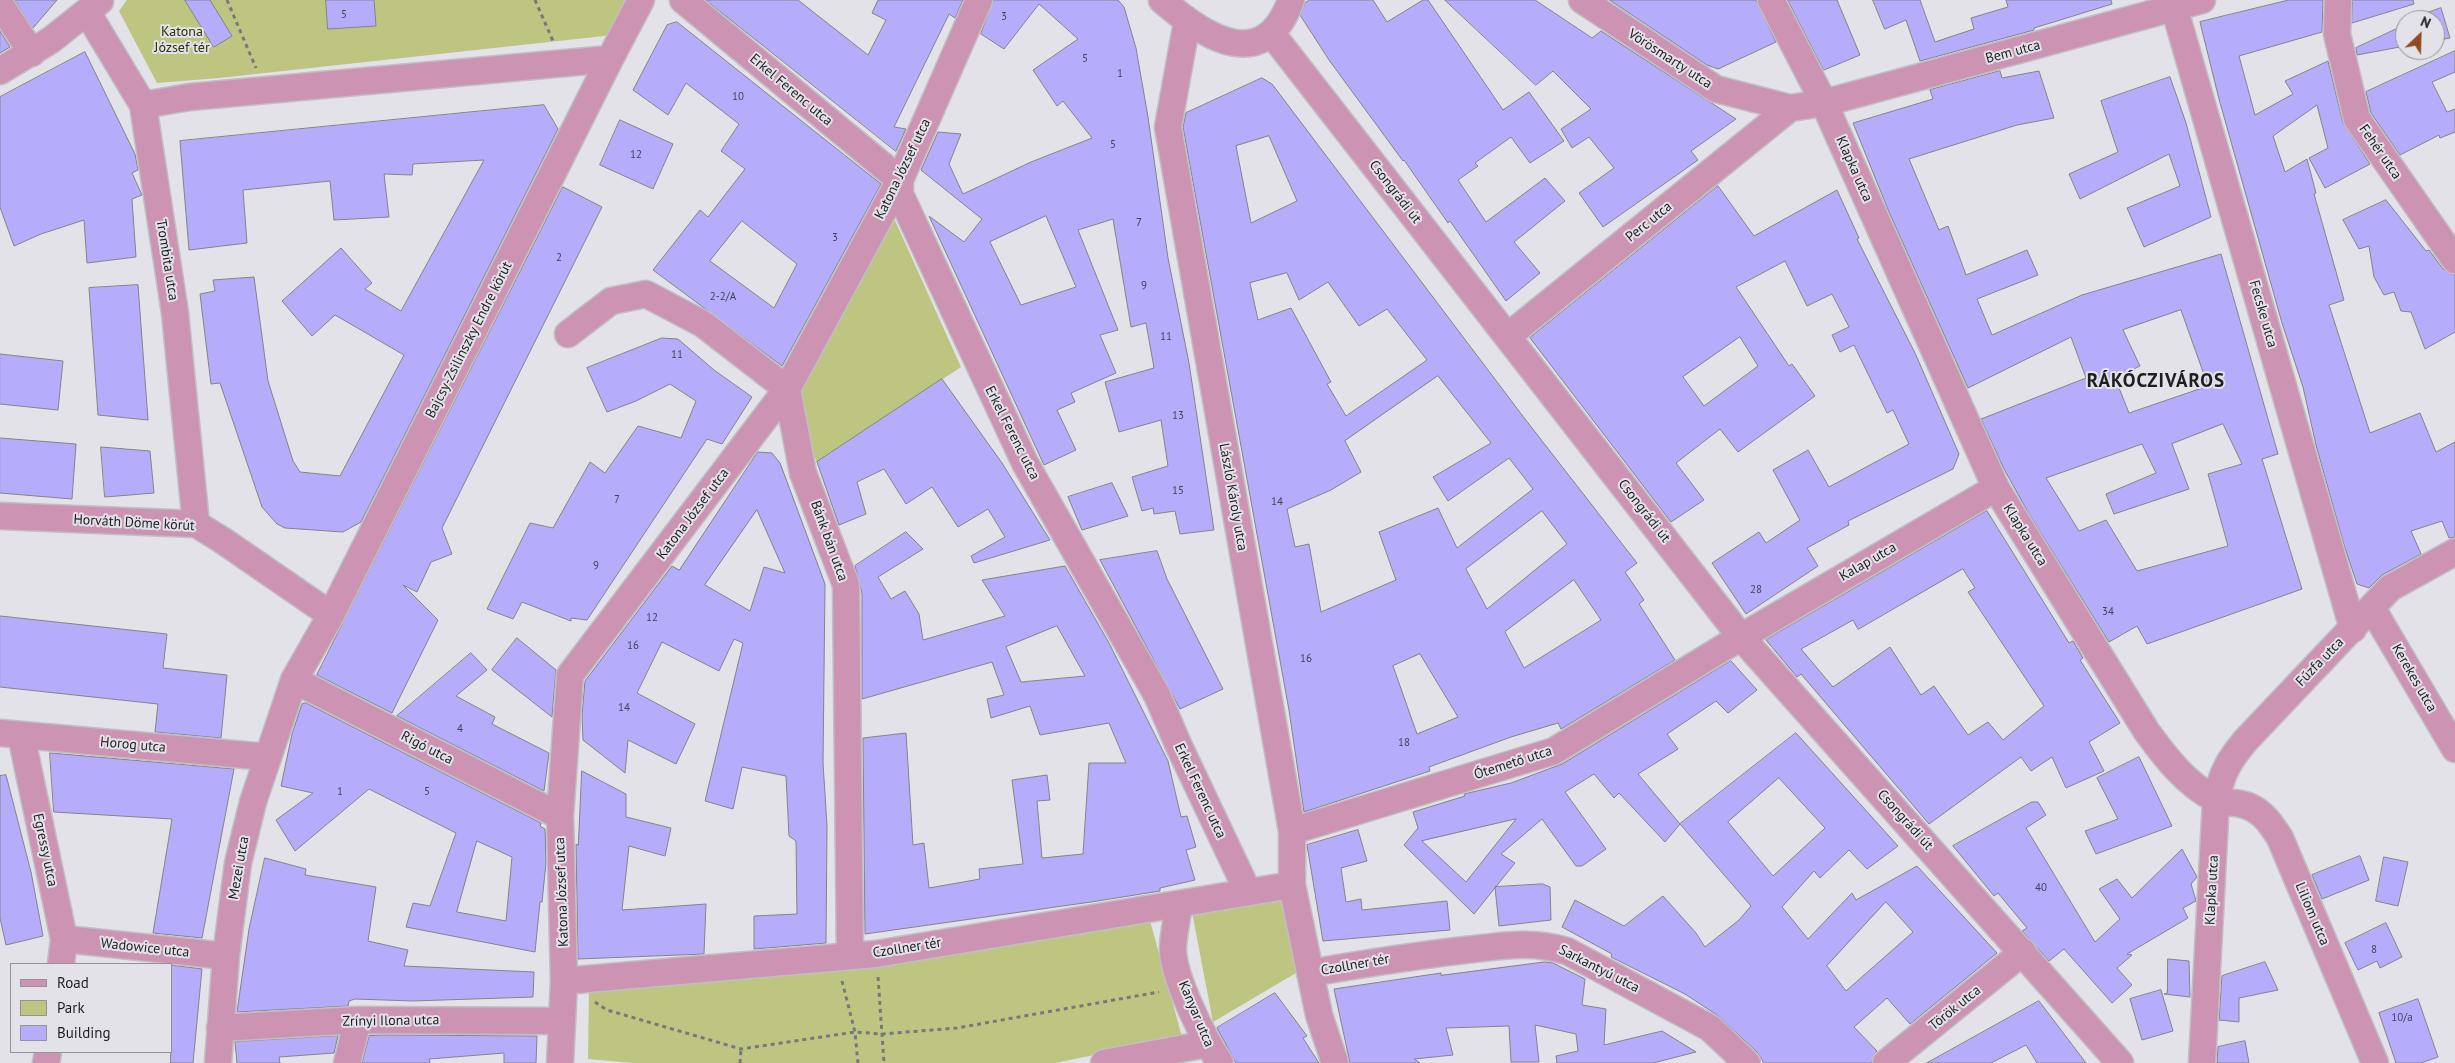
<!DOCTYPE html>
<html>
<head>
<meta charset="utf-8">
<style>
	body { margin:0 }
	#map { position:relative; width:2455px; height:1063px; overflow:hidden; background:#e2e2e8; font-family:"PT Sans",sans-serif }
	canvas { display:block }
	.legend { position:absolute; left:10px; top:963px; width:162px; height:90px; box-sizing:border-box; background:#e2e2e8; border:1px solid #949498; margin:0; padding:6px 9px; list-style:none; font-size:15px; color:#1e1e20 }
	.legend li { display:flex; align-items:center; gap:10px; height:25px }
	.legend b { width:25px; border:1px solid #949498 }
	.north { position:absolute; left:2395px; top:10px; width:50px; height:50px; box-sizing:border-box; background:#e2e2e8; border:1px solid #949498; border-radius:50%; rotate:24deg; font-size:14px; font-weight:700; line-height:20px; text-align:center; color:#1e1e20 }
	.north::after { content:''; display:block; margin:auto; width:18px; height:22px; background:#904923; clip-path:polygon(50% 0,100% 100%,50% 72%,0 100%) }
</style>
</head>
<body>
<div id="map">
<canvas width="2455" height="1063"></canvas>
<ul class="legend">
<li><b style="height:6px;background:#cc94b2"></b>Road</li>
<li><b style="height:14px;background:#bdc580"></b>Park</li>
<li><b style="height:14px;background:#b5adfc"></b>Building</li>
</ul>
<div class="north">N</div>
</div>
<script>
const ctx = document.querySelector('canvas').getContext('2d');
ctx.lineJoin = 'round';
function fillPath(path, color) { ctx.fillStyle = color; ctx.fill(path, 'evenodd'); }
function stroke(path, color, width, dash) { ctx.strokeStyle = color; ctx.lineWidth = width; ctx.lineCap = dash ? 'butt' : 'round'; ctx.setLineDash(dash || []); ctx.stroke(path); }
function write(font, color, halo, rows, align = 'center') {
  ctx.font = font + ' "PT Sans",sans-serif'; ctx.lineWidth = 4; ctx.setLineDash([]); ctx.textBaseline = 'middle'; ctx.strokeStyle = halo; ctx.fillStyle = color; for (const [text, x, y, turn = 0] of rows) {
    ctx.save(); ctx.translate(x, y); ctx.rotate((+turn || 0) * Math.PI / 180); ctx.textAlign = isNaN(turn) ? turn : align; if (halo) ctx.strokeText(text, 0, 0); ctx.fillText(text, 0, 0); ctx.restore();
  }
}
const green = new Path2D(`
	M127,0H633L613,35L219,78L157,83L119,11Z
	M888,205L961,367L817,462L779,388Z
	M1283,898L1301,970L1213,1022L1192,912Z
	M1149,917L1182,1037L1055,1063H633L588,1059L589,986Z`);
const building = new Path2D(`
	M15,0H57L33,28Z
	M185,0H210L232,36L214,47Z
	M326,0H374L376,26L328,29Z
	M706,0H798L868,55L886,20L872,13L878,0H963L955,18L949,14L894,127L906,129L896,151Z
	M994,0H1118L1124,7L1136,48L1148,117L1168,258L1189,363L1214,530L1180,534L1175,511L1154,514L1153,508L1142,511L1132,477L1168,466L1161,420L1119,432L1105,382L1154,368L1146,323L1131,327L1113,219L1078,230L1118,330L1100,335L1116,373L1071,393L1075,402L1057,410L1076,450L1044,465L929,216L964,242L982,219L921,170L938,132L961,134L949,164L963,194L1031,162L1092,138L1063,101L1057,106L1033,70L1078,39L1039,4L1004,49L981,34ZM1046,216L1076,287L1021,305L990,242Z
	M1310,0H1373L1387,22L1423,0H1428L1503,110L1529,92L1564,141L1530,163L1511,137L1475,163L1478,166L1458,180L1486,222L1545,178L1565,201L1514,242L1540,273L1506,301L1450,221L1448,223L1404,160L1403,161L1329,60L1300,15L1305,3Z
	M1445,0H1535L1592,38L1601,31L1736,119L1691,151L1698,160L1603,227L1579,193L1614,168L1589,137L1572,148L1561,129L1591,109L1553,71L1536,85Z
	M1610,0H1756L1776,42L1718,69L1707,65Z
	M1788,0H1837L1860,55L1824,70Z
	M1873,0H1920L1935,42L1974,29L1971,18L2008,7L2006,0H2111L2112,4L2034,28V30L1920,61L1906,20L1885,29Z
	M2289,0H2323L2322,32L2239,56L2255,115L2293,94L2285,81L2328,61L2343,123L2370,164L2325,188L2309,158L2328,148L2317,105L2273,136L2285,172L2307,159L2316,193L2314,194L2344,300L2329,305L2370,433L2420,413L2436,452L2455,442V537L2449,538L2442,521L2411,531L2421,554L2382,575L2369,588L2357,584L2344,545L2316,445L2303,387L2282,323L2219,99L2200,22Z
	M2353,0H2413L2414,4L2352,23Z
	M2441,8L2450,38L2435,41V20L2410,19Z
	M677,22L881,184L782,366L653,270L700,210L708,217L745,169L721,151L739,124L686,83L668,115L633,90L667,25ZM742,221L797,264L774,308L710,261Z
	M2405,25V46L2357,55L2356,48Z
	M0,31L10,47L0,53Z
	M2455,51V72L2432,82L2447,112L2455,109V132L2440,138L2439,135L2400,155L2371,113L2366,92Z
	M85,52L135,154L138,170L132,173L142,195L132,199L136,257L87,263L84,220L41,234L14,246L0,207V97Z
	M2000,71L2002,78L2039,71L2054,118L2017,125L1909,159L1939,230L1948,226L1966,275L2027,250L2038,275L1977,299L1992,335L2082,295L2221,254L2278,454L2262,459L2302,589L2147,644L2137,626L2109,642L2029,514L2004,469L1981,419L2086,378L2071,337L1968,388L1889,212L1853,123L1933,99L1930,90ZM2181,310L2208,386L2129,413L2115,378L2140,366L2123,330ZM2223,424L2242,464L2208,474L2228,546L2137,571L2106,520L2079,531L2046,478L2142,444L2156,473L2106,494L2114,514L2189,489L2172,444Z
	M2170,77L2186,123L2211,217L2144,247L2127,208L2180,186L2169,154L2080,199L2069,174L2118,152L2101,101Z
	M1262,78L1272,84L1525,419L1637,563L1625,572L1644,600L1639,604L1675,660L1561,729L1558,723L1511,737L1429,767L1430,771L1304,812L1289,710L1183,127L1186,113ZM1269,136L1297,201L1251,223L1236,146ZM1287,273L1299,300L1328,282L1359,326L1387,309L1427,360L1346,416L1327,384L1331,382L1291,308L1258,320L1250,283ZM1438,376L1491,443L1433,477L1448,501L1509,458L1533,489L1457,548L1438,508L1379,532L1396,580L1321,612L1309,544L1295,547L1287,509L1331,490L1361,472L1345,441ZM1542,511L1567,544L1487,609L1466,569ZM1574,580L1601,620L1524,668L1505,632ZM1420,654L1458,717L1417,734L1393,666Z
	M544,105L558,129L361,522L343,532L285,528L277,524L262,507L220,383L211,384L200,294L215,291L213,280L254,277L268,381L293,461L300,472L340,476L404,355L335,315L312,336L282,301L341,248L372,283L365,289L401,311L484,160L413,164L412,175L384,174L389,217L334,220L330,181L243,190L247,243L189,250L180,141Z
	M620,120L673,144L653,189L600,165Z
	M1718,186L1754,236L1837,190L1859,238L1857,239L1915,353L1959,454L1953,469L1848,521L1849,525L1807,548L1818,566L1746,614L1712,563L1759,532L1766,543L1800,520L1773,470L1808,450L1829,487L1909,444L1893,410L1887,413L1854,345L1840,352L1832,335L1849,327L1832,294L1807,306L1785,261L1736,287L1789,366L1792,364L1815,396L1738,452L1720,429L1676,463L1704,500L1671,522L1530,338ZM1740,337L1758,366L1704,406L1683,377Z
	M563,187L602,207L442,528L452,554L431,562L417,592L403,585L438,620L392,713L317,675Z
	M2386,200L2426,251L2429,250L2443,269L2455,275V332L2425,349L2411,312L2401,311L2394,292L2384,295L2374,277L2369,246L2359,249L2343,220Z
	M138,285L148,420L98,415L89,288Z
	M662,338L678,339L714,370L752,397L722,444L707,439L587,620L571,618V621L522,602L513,619L487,609L530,523L553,528L590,462L605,473L638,426L681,438L696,401L670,384L636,401L607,412L587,368Z
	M0,354L63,361L58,410L0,404Z
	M942,379L1002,463L1050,540L974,563L971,556L1005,537L988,509L958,527L932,487L906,504L884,469L857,482L866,514L839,525L817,462Z
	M0,438L76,444L72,499L0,493Z
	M101,447L150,451L154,493L105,497Z
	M758,452L772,453L780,463L825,584L823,763L827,826L826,943L754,949V916L797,914L796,841L789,836L786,776L742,767L733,809L705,801L743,643L734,639L719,671L662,642L637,693L695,724L676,764L628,740L625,773L583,740L582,715L585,681L672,566L679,570ZM757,510L785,573L764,567L750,611L705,585Z
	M1112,483L1128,516L1082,530L1068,497Z
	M1987,511L2069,643L2073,641L2083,658L2080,660L2120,723L2089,742L2104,771L2066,788L2052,757L2031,771L2021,757L1929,824L1801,674L1797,677L1766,640ZM1963,569L1975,588L1968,592L2044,706L2003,740L1988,722L1968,735L1934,686L1921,695L1890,647L1833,687L1801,649L1853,620L1858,629Z
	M906,532L923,549L878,577L891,599L905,591L919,614L923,640L1005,616L982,580L1065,566L1109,643L1168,761L1181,817L1187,816L1196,847L1186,850L1195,880L1160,888V891L1091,902L865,934L863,738L906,733L913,845L924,843L929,888L980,879L979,869L1023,864L1012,780L1047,775L1050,800L1037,801L1042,858L1083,854L1089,763H1126L1109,723L1040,735L1030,706L991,718L987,699L1004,695L992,662L862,699V594L855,566ZM1057,626L1085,676L1021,682L1006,647Z
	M1157,551L1167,579L1223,689L1180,709L1100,560Z
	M0,616L167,634L163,668L227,675L221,738L155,732L158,704L0,687Z
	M517,638L556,670L552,717L492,670Z
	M471,653L487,670L456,696L495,717L492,724L549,753L544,791L397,716Z
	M1731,661L1757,690L1728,713L1716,701L1667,734L1678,749L1638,774L1680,824L1665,842L1619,793L1614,798L1594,774L1565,792L1606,849L1582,866H1576L1542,819L1501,854L1515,863L1474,914L1404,845L1418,828L1413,812L1465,796L1464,794L1511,783L1562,764ZM1516,819L1466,882L1422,841Z
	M306,703L541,823L540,826L545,829L546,863L542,902H540L535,952L406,927L413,903L430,906L456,833L369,789L295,851L276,820L313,793L281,786L292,734L302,704ZM477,841L512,857L506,921L457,912Z
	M1796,733L1898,846L1867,869L1849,850L1820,878L1814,871L1782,907L1808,939L1852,893L1856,900L1917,866L1997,953L1910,1024L1887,998L1854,1027L1877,1051L1871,1063H1764L1757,1052L1717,1015L1685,994L1611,957L1612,954L1562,927L1575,900L1624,926L1663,896L1696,933L1705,947L1739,920L1751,906L1680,824ZM1779,778L1825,828L1773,876L1728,822ZM1886,902L1913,932L1846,991L1827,966Z
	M50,753L234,769L202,938L153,933L172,819L54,812Z
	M2139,757L2172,826L2096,854L2085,831L2118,819L2097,778Z
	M582,771L626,794V817L671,828L665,856L629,846L622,910L706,904L704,954L578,959L576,844L578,845Z
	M6,775L31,872L43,936L6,945L0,918V776Z
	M2032,802H2038L2046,815L2026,828L2095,942L2120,919L2099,889L2117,879L2132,898L2182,849L2197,877L2191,884L2196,901L2183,908L2188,918L2127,954L2132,955L2117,968L2132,985L2112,1003L2064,949L2049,961L2022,931L2027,928L1998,893L1994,896L1953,846Z
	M1358,830L1367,861L1341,868L1346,902L1361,899L1362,910L1447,901L1450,930L1323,941L1307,845Z
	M2360,856L2369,880L2322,899L2312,875Z
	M2384,857L2408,862L2398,906L2376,901Z
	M265,858L306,869L305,875L376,887L368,941L408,950L404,966L534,972L533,997L413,1001L355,999L349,1001L348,1006L237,1012L249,929Z
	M1543,884L1550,887L1551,920L1499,926L1495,887Z
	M2386,923L2402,957L2380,968L2377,961L2358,970L2345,943Z
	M2168,959L2189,961L2190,997L2164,994L2167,993Z
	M1545,962L1553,963L1585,979L1582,1005L1606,1009L1604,1045L1662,1031L1696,1052L1653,1063H1557L1556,1056L1578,1051L1576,1034L1535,1025L1539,1062H1511L1509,1026L1446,1028L1453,1055L1414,1059L1420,1063H1350L1334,989L1441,973V975Z
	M2265,962L2278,990L2239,998V1022L2219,1020L2222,976Z
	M171,965L202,969L193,1063H171Z
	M2161,990L2173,1031L2142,1040L2130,999Z
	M1275,993L1307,1036L1303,1038L1319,1063H1236L1217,1028Z
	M2418,999L2438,1057L2421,1063H2396L2379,1013Z
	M2039,1001L2086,1063H2037L2026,1045L1991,1063H1927Z
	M383,1035L537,1036L536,1063H504V1053L429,1059L430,1063H362L369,1036Z
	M338,1036L334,1053L279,1057L280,1063H237L235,1042Z
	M2245,1041L2249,1063H2217L2218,1047Z`);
const path = new Path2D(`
	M227,0L256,68
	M535,0L553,41
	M878,977L884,1063
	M842,981L855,1032L858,1063
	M595,1002L607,1010L741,1049L855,1032L882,1034L957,1028L1159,992
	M740,1063L741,1049`);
const minor = new Path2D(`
	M683,0L900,180V194L1025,463L1157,695L1178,744L1248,892
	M1162,0C1204,37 1264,76 1291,0
	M1582,0L1716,89L1790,108L1824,103L2202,0
	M1771,0L1824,103L1996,488L2147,732C2166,758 2186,784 2215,799C2222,803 2233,802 2241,804C2260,808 2270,822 2280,838L2375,1063
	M2172,0L2353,629
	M2338,0L2337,34L2357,119L2455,260
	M0,4L32,53
	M87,12L143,105L175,313L196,524
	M1187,22L1168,127L1292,831V885L1319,1015L1335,1063
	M1272,34L1741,637L2120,1063
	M0,71L51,40L100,1
	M143,105L190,97L610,59
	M568,334L611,301L646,294L703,324L787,389L803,473L846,585L850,956
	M1508,336L1790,108
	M0,516L196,524L222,540L331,615
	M2372,608L2455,749
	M294,680L560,816
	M0,733L267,757
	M21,735L64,939L61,964
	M1292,831L1554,751L1741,637L1996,488
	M1179,904C1177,918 1174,932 1173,946C1171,974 1204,1039 1220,1063
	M64,939L226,956
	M1310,973C1362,964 1413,956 1465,950C1503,946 1530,940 1567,951L1710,1028L1747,1063
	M564,981L876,954L1292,885
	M220,1028L358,1020L562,1021
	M46,1063L48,1052
	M218,1063L226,956L238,863L253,802L294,680L331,615L610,59L641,0
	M347,1063L358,1020
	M560,1063L564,981L560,816L570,675L787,389L900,180L979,0
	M1104,1063L1207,1044
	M1886,1063L2023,952
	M2202,1063L2216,800C2222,773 2228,761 2246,740L2390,588L2455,552`);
const numberNames = [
	["5",344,15],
	["3",1004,17],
	["5",1085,59],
	["1",1120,74],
	["10",738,97],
	["5",1113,145],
	["12",636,155],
	["7",1139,223],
	["3",835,238],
	["2",559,258],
	["9",1144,286],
	["2-2/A",723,297],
	["11",1166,337],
	["11",677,355],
	["13",1178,416],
	["15",1178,491],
	["7",617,500],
	["14",1277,502],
	["9",596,566],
	["28",1756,590],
	["34",2108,612],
	["12",652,618],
	["16",633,646],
	["16",1306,659],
	["14",624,708],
	["4",460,729],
	["18",1404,743],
	["1",340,792],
	["5",427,792],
	["40",2041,888],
	["8",2374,950],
	["10/a",2402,1018]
];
const parkNames = [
	["Katona",182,32],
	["József tér",182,48]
];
const streetNames = [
	["Bem utca",2013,52,-15],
	["Vörösmarty utca",1670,59,33],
	["Erkel Ferenc utca",791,90,40],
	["Fehér utca",2380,152,55],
	["Katona József utca",903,169,-64],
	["Klapka utca",1854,169,66],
	["Csongrádi út",1395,192,52],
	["Perc utca",1649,222,-39],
	["Trombita utca",167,260,81],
	["Fecske utca",2263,314,74],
	["Bajcsy-Zsilinszky Endre körút",469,340,-63],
	["Erkel Ferenc utca",1012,433,63],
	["László Károly utca",1233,497,80],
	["Csongrádi út",1644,511,52],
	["Katona József utca",693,514,-53],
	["Horváth Döme körút",134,523,3],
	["Klapka utca",2025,535,58],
	["Bánk bán utca",829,541,70],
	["Kalap utca",1868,562,-30],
	["Fűzfa utca",2320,662,-46],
	["Kerekes utca",2414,678,60],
	["Horog utca",133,745,5],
	["Rigó utca",427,748,27],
	["Ótemető utca",1513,763,-18],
	["Erkel Ferenc utca",1200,791,65],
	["Csongrádi út",1905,820,48],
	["Egressy utca",45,850,78],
	["Mezei utca",239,868,-80],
	["Klapka utca",2212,890,-87],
	["Katona József utca",562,892,-92],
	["Liliom utca",2312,914,67],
	["Wadowice utca",145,948,6],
	["Czollner tér",907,948,-9],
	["Czollner tér",1355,965,-10],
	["Sarkantyú utca",1599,969,27],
	["Török utca",1955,1008,-39],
	["Kanyar utca",1196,1014,67],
	["Zrínyi Ilona utca",391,1021,-1]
];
const districtNames = [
	["RÁKÓCZIVÁROS",2156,382]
];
fillPath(green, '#bdc580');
fillPath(building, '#b5adfc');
stroke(building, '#838389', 1);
stroke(minor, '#bfbfc4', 29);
stroke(path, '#78787c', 3, [4, 4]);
stroke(minor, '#cc94b2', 26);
write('11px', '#444257', null, numberNames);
write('14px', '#2f320c', '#e2e2e8', parkNames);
write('14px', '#1e1e20', '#e2e2e8', streetNames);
ctx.letterSpacing = '1px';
write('bold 19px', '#1e1e20', '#e2e2e8', districtNames);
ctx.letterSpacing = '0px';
</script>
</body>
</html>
